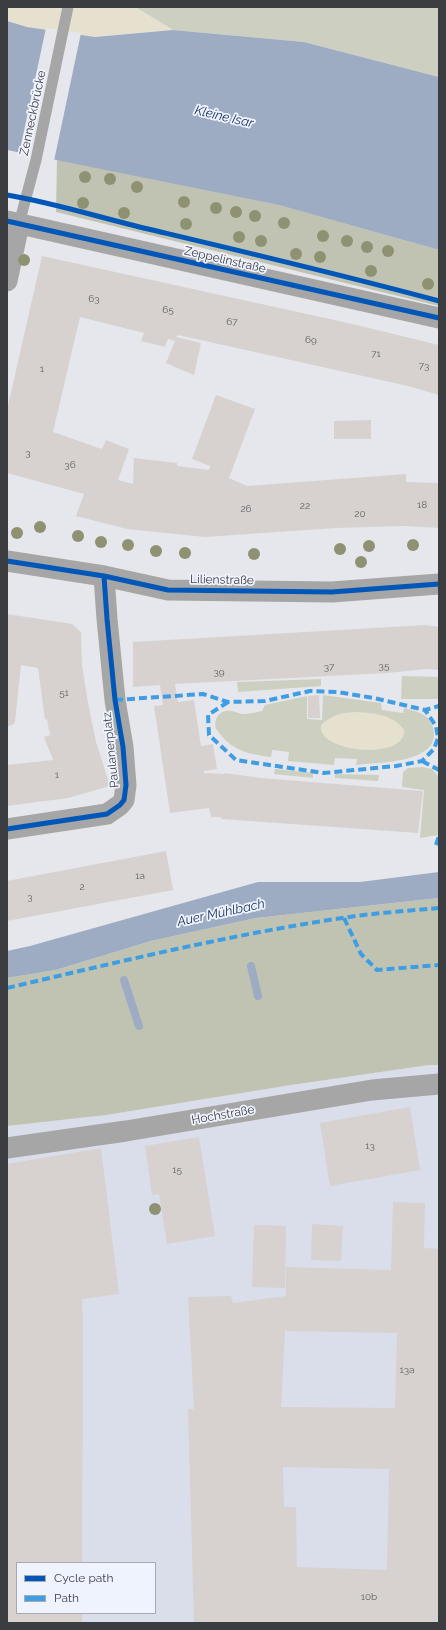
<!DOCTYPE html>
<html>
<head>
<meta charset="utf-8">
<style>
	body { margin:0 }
	#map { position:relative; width:446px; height:1630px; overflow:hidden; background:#e6e7ec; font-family:Raleway,sans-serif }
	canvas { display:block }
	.frame { position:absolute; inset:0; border:8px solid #3c3d41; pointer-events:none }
	.legend { position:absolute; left:16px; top:1562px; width:140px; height:52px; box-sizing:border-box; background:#eff3fe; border:1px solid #a7aab2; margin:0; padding:5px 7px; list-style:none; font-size:12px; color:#3c3d41 }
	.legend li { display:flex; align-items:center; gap:8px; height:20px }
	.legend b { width:20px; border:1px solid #a7aab2 }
</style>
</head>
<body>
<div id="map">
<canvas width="446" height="1630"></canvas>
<div class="frame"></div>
<ul class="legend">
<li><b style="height:5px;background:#0057b8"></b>Cycle path</li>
<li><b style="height:5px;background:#3f9ee3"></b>Path</li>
</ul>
</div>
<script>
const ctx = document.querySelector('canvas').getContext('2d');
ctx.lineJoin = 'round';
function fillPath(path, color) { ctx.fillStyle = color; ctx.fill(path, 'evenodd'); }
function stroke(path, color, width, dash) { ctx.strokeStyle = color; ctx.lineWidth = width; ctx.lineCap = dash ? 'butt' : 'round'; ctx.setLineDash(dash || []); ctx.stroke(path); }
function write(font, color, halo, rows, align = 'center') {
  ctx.font = font + ' Raleway,sans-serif'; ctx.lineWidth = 3.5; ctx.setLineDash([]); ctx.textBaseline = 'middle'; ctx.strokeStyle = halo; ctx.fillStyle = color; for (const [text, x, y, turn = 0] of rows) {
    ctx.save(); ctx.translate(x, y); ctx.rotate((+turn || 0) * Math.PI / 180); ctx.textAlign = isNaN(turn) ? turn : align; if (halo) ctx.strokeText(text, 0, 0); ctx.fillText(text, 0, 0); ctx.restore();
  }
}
const built = new Path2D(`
	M429,1065H439V1623H7V1126L106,1115L291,1085ZM17,1563H155V1613H17Z`);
const green = new Path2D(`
	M135,7H439V77L304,42L173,30Z
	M402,676L439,677V699H401Z
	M321,679V686L238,692L237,682Z
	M323,695L381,703L382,710L403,713L404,708C416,711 429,714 433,727C443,764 378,762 356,765L357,759L335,758L334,765L288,761L289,752L272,750L271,757C246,754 231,750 216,729C213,719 220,709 231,711C235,711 239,714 243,714C249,714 256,712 262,711L265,705L307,696V719L322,720Z
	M422,767L432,769L439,777V835L420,838L424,790L402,787L403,772L408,768Z
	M275,769L313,773V778L274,774Z
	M335,774L379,775L378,781L335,778Z`);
const forest = new Path2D(`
	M57,159L280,205L439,250V306L56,212Z
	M439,898V1065H429L291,1085L106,1115L7,1126V978L56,970L151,941L256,918Z`);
const sand = new Path2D(`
	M7,7H135L173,30L95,37L27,27L7,21Z
	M357,712C374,713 394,715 404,730C407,761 316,753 321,725C332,715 343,712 357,712Z`);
const water = new Path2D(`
	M7,21L27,27L95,37L173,30L304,42L439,77V250L279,205L7,150Z
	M439,872V898L256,918L151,941L56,970L7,978V951L30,946L258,882H360Z`);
const pier = new Path2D(`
	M46,28L81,33L54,161L19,154Z`);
const stream = new Path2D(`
	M251,966L258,996
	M124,980L139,1026`);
const building = new Path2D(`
	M42,256L348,323L439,345V395L408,386L178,335L176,337L201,343L194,375L166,363L175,341L168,339L165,347L141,341L144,333L80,317L53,432L102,449L106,440L129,449L118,480L133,484L134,458L177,463V466L209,470L210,466L192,459L216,395L255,409L229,478L247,486L406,474V482L439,483V528L404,526L336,528L205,537L127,529L76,516L84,494L7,473V410Z
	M371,420V439H334V421Z
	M7,614L72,624L81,632L82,665L88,703L96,742L110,786L68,798L7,806V765L53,760L44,737L50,735L47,719L45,720L38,668L21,665L15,721L14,724L7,727Z
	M426,625L439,627V670L427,669L387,673L175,684L178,702L194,700L201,746L213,744L217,769L204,771V773L224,774L225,773L261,778L423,791L418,833L221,819V817H211L209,808L170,813L154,706L163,705L160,685L133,687V642Z
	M319,695L320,718H308V696Z
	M166,851L173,890L7,921V881Z
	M410,1107L420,1170L330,1186L320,1123Z
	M199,1137L215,1236L167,1244L159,1194L152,1195L145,1146Z
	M101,1148L119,1294L82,1299L83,1331L82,1563H17V1613H82V1623H7V1164Z
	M393,1202L425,1203L424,1248L439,1249V1623H194L188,1409H194L188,1297L231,1296L233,1303L286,1296V1267L391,1270ZM285,1331L397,1333L395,1408L281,1407ZM283,1467L389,1469L387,1570L297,1567L296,1507H284Z
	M312,1224L343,1226L341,1261L311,1260Z
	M254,1225L286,1226L285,1288L252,1287Z`);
const service = new Path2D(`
	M19,224L36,160L68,7`);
const minor = new Path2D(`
	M7,221L439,318
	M7,281L19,224
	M7,561L104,576L168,590L332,592L439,584
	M7,829L107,814L120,805L124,800L126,785L123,747L115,700L107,619L104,576
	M7,1148L126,1131L372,1090L439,1084`);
const quiet = new Path2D(`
	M115,700L203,694L228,702L265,701L310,691L337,692L374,698L425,710L439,706
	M228,702L208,715L209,735L236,760L324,773L396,766L422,761L434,749L438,738L436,726L425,710
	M422,761L439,770
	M436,845L439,836
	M344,918L361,954L377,970L439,965
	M7,988C118,962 229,935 342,918C374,913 407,911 439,908`);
const cycleway = new Path2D(`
	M7,195C55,203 101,218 148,229C245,252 343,275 439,301
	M7,221L439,318
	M7,561L104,576L168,590L332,592L439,584
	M7,829L107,814L120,805L124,800L126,785L123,747L115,700L107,619L104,576`);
const trees = [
	[85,177],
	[110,179],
	[137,187],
	[184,202],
	[83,203],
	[216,208],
	[236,212],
	[124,213],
	[255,216],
	[284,223],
	[186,224],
	[323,236],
	[239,237],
	[261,241],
	[347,241],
	[367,247],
	[388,251],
	[296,254],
	[320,257],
	[24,260],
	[371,271],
	[428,284],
	[40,527],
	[17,533],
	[78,536],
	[101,542],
	[128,545],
	[413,545],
	[369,546],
	[340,549],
	[156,551],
	[185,553],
	[254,554],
	[361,562],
	[155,1209]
];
const numberNames = [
	["63",94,299],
	["65",168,310],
	["67",232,322],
	["69",311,340],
	["71",376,354],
	["73",424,366],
	["1",42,369],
	["3",28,453],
	["36",70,465],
	["18",422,505],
	["22",305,506],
	["26",246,509],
	["20",360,514],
	["35",384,666],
	["37",329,667],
	["39",219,672],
	["51",64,693],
	["1",57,775],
	["1a",140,876],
	["2",82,887],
	["3",30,897],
	["13",370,1146],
	["15",177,1170],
	["13a",407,1370],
	["10b",369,1597]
];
const streetNames = [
	["Zenneckbrücke",33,113,-78],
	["Zeppelinstraße",225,260,13],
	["Lilienstraße",222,580,1],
	["Paulanerplatz",111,750,-96],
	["Hochstraße",223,1115,-10]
];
const waterNames = [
	["Kleine Isar",224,117,13],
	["Auer Mühlbach",221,913,-12]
];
fillPath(built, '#daddea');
fillPath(green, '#cdd0c1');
fillPath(forest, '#c0c3b2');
fillPath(sand, '#e6e1cf');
fillPath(water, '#9eacc3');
fillPath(pier, '#e6e7ec');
stroke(stream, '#9eacc3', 8);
fillPath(building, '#d7d2cf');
stroke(service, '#a6a6a6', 11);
stroke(minor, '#a6a6a6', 21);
stroke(quiet, '#3f9ee3', 4, [8, 4]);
stroke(cycleway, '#0057b8', 5);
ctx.fillStyle = '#8f9272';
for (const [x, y] of trees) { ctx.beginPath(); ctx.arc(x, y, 6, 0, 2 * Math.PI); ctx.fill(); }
write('10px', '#636264', null, numberNames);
write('12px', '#3c3d41', '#eff3fe', streetNames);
write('italic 13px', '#152e57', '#eff3fe', waterNames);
</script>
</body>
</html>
